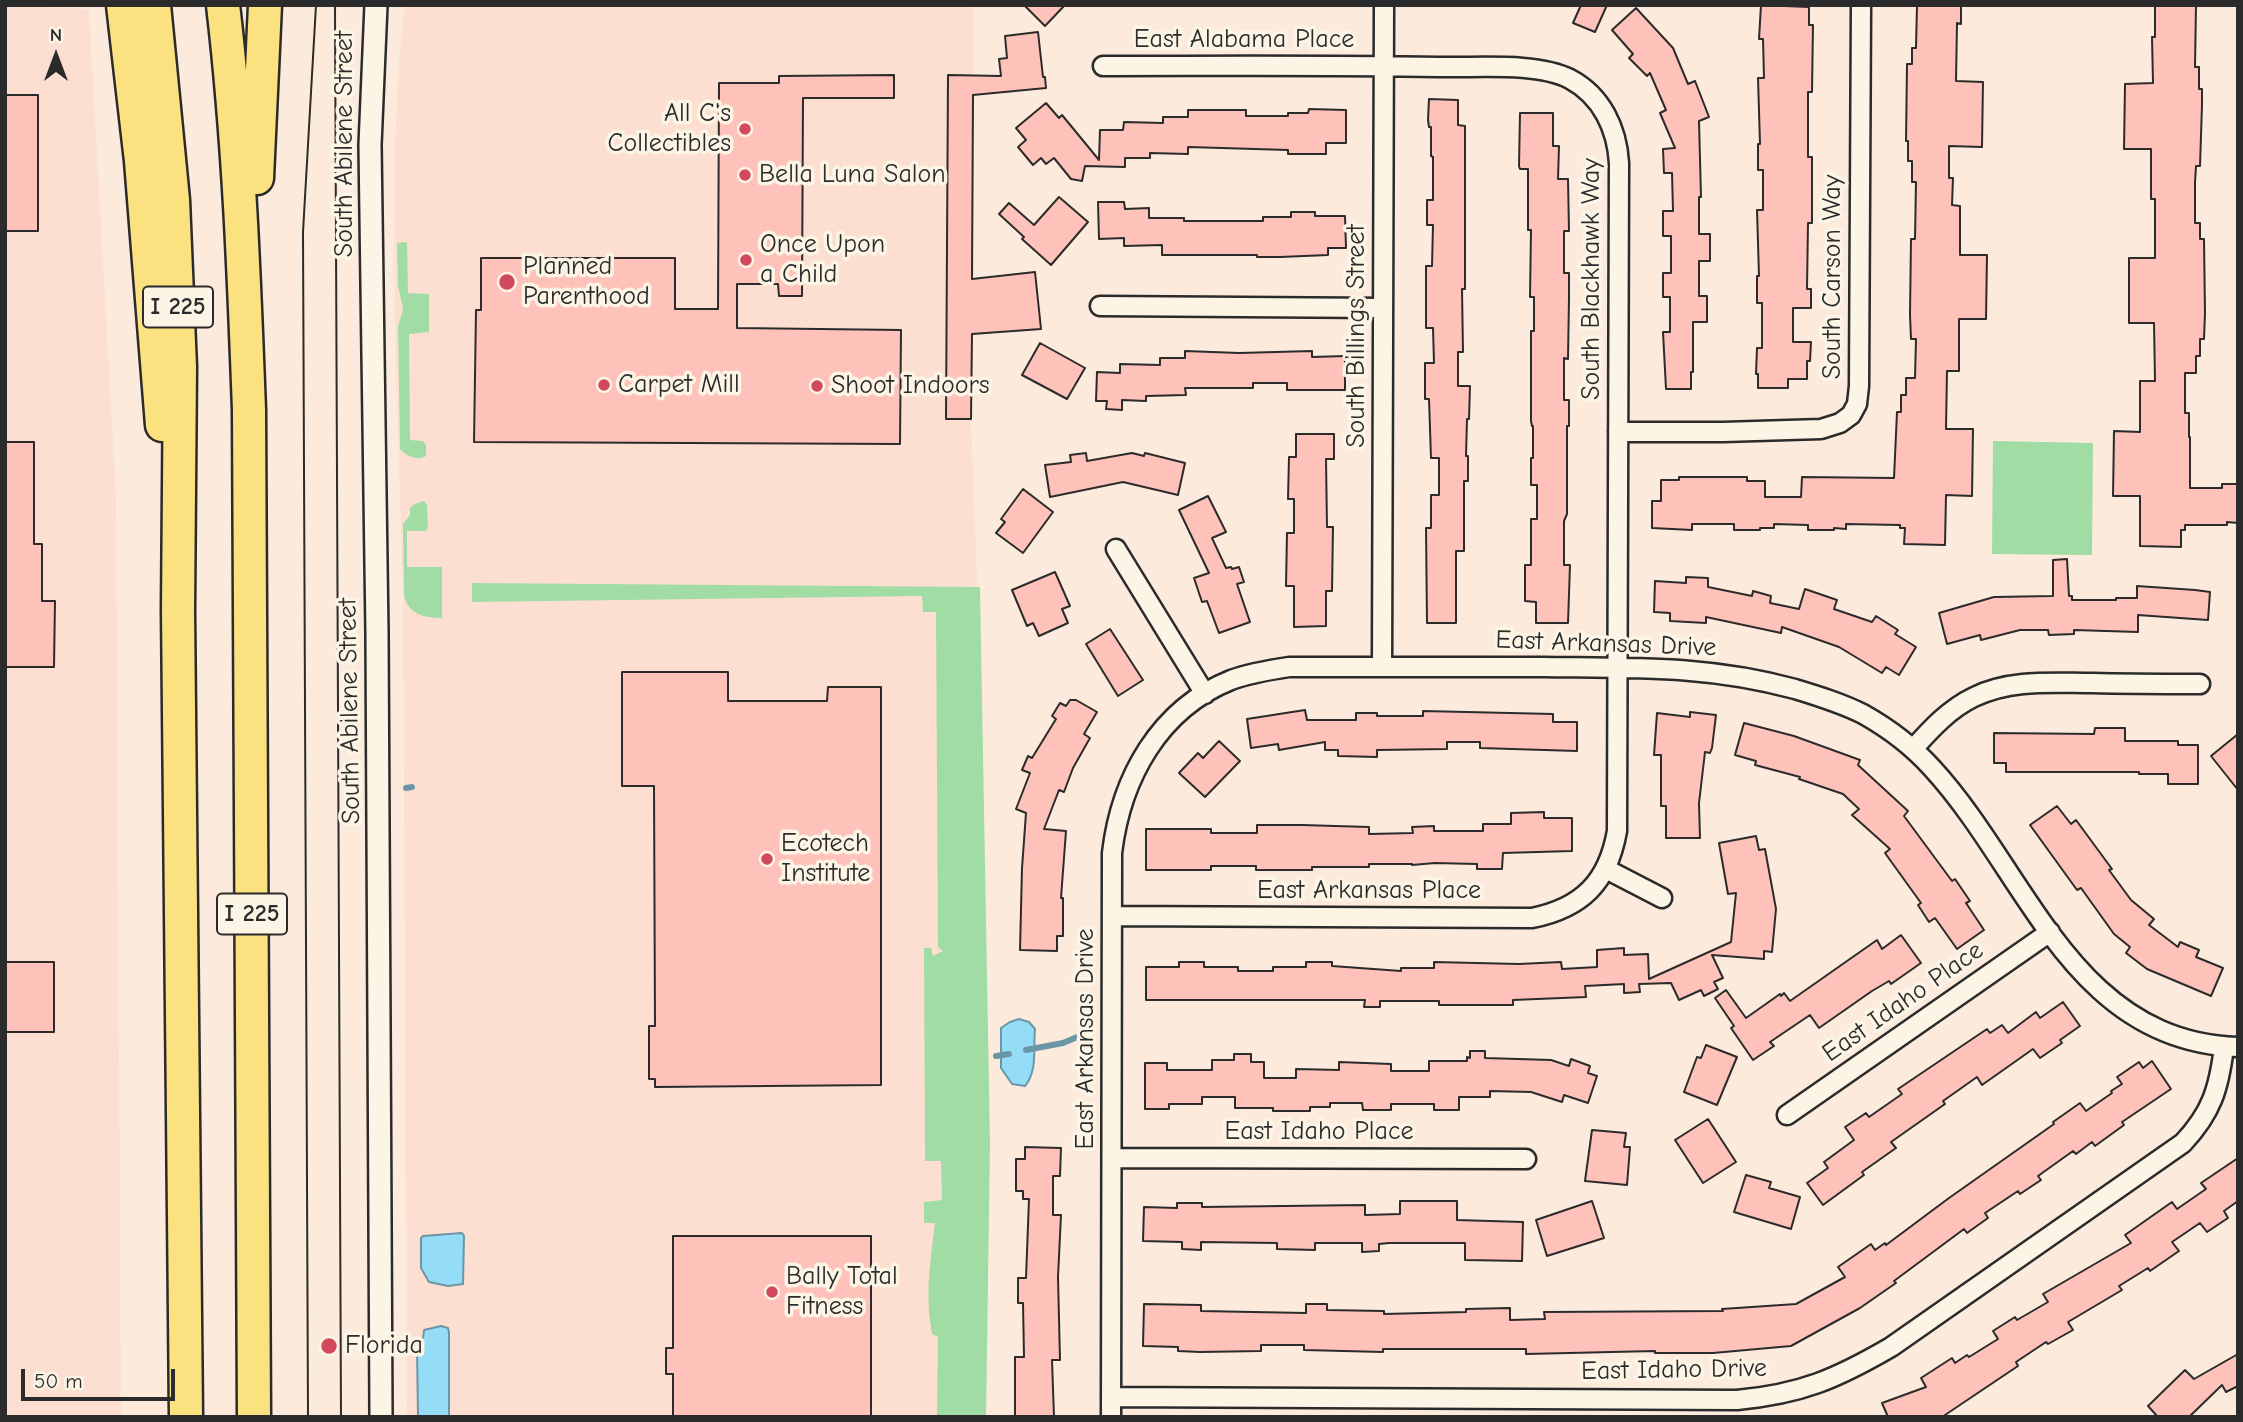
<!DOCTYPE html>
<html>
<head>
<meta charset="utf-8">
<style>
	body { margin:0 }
	#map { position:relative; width:2243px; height:1422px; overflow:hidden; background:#fcebdc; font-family:"Comic Neue",sans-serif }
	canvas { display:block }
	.frame { position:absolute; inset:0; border:7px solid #2b2b2b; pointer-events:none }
	.north { position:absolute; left:21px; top:21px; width:70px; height:70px; -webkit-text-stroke:5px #fcf5e5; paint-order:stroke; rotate:0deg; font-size:19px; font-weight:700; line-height:28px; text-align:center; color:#2b2b2b }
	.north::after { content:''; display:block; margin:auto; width:24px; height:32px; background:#2b2b2b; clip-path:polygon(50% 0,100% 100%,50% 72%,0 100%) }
	.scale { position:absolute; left:21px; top:1369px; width:154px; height:32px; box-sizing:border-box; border:4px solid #2b2b2b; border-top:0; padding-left:9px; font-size:21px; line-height:24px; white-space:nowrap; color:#2b2b2b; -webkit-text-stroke:5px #fcf5e5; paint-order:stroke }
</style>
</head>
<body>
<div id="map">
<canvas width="2243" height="1422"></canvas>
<div class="frame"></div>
<div class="north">N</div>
<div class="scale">50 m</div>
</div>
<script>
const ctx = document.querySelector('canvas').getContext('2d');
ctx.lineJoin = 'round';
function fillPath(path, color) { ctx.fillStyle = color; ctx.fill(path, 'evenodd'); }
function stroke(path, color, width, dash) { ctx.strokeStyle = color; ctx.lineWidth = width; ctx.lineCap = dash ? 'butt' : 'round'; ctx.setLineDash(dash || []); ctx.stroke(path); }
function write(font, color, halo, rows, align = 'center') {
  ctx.font = font + ' "Comic Neue",sans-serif'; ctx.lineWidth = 7; ctx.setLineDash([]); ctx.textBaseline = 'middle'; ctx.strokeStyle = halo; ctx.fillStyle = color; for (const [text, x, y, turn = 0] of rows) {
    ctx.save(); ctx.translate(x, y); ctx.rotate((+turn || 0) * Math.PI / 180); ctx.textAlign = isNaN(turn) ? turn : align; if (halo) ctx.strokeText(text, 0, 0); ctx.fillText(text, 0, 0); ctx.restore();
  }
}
const built = new Path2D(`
	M5,5L89,9L116,494L121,1417H5Z
	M405,5H974L971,419L978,601L962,1417H407L403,599L395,334L394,169L399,58Z`);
const green = new Path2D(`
	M405,242L407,243L408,293L429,294V332L409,334L410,440L423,441L426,445V456C417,461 406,456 400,449L398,327L403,309L398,286L397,243Z
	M1993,441L2093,443L2092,555L1992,554Z
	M424,501L427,505L428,528L426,531H407V567H442V618C424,618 408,614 404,595L403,524L410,515V508L415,504Z
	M472,583L980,587L990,1144L986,1417H937L938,1337L932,1334C925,1291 930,1265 935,1223H924V1202L942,1200L941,1161H925L924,948H931L933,956L943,951L938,947L936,612H923L922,596L472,602Z`);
const water = new Path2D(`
	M1019,1019L1029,1022L1035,1029C1033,1048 1038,1070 1025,1086L1012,1084L1001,1068V1028L1010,1022Z
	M462,1233L464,1236L463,1284L448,1286L429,1282L421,1268V1238L423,1236Z
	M441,1326L448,1328L449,1333V1417H418L417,1348L423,1339L424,1330Z`);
const stream = new Path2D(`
	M406,788L412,787
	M1026,1050L1063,1043L1082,1035
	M996,1056L1009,1054`);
const building = new Path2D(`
	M1024,5H1065L1045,26Z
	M1581,5H1607L1595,32L1573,23Z
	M1761,5L1809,7V25H1813L1812,92H1808V157H1812V223H1808L1807,289H1811V308H1793V342H1811L1810,361H1807V379H1788V388H1758V374H1756L1757,348H1762V303H1757V276H1759L1757,210H1763V170H1758V144H1760L1758,78H1764L1763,39H1759Z
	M1917,5H1961V24L1957,23L1956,81L1983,82L1982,147L1949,146V178H1953L1952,205L1960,206V255H1987L1986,319H1959V371H1947L1946,429H1973L1972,496L1946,495L1945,545L1904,544L1905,528H1900V525L1846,524V529L1834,528V530H1808V525L1774,524V528H1760V530H1734V524H1692V530L1652,528V501H1661V480H1679V477H1747V481H1765V497H1801L1802,477L1894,478L1897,412H1901V395H1906V378H1915L1916,339H1911L1910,315L1911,239H1915L1916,182H1912V161H1908V141H1906L1907,64H1912V48H1916Z
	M2155,5H2196L2195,67H2199V89H2202V105L2200,166H2196L2195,183V223H2200V239H2204L2205,313L2204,339H2200V356H2196V373H2185V413H2189V437H2190V488H2222V484H2238V523L2227,522V525H2185V530H2181V547L2140,546V496H2113L2114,431L2140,432V381H2155L2154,323H2129V258H2155V199H2151V149H2124L2125,84L2153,83L2152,37H2155Z
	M1636,8L1673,48L1688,84L1695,81L1709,117L1699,121L1701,197H1699V234H1710V261H1699V296H1707V322H1693V372H1691V389H1666L1663,332H1670V297H1663V273H1671V236H1663V211H1673L1672,173H1664L1663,149L1675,148L1660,113L1666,110L1650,73L1647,76L1629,58L1633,54L1612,30Z
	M1038,32L1043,77H1045L1046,88L973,95L972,279L1035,272L1041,329L972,334L971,419H946L948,75L1001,76L999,59L1007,58L1005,36Z
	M894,75V98H803L802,296H779L778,284H737V328L901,330L900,444L474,442L476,310H481V258H675V309H718L719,83H779V76Z
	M5,95H38V231H5Z
	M1429,99L1458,100V125L1465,126V289H1462L1463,352H1458V386H1470L1469,419H1467L1466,456H1468V481H1464V551H1456V623H1427L1426,528H1431V495H1439V458H1431L1429,399H1425V363H1434L1433,328H1426V266H1432L1433,225H1427V200H1433V157L1431,156V127H1429L1428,120Z
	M1046,103L1059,118L1062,115L1099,160L1100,130H1123L1124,122L1163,123V117H1188V110H1246V116H1288V113H1308L1309,109L1346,110V143H1326V154H1288V150L1188,147V154L1150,153V158H1125V167L1085,166L1082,181L1071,179L1054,158L1046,164L1041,158L1033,165L1018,147L1026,140L1016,128Z
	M1520,113H1553V146H1559L1558,179H1568L1569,231H1564V273H1569V298L1568,359L1564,358V400H1569V426H1567V514L1564,521V565H1570L1568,623H1536V602L1525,601V565H1531V519H1537V485H1531V458H1533V426H1532L1531,421V331H1534V297H1530L1531,230H1528V169H1520L1519,166Z
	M1059,197L1088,222L1051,265L1022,239L1024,237L999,214L1009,203L1034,225Z
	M1098,202H1124L1125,209L1149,208V218H1184V221H1263V217H1291V212H1315V216H1345L1346,248H1328V255L1280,257H1257V255H1162V245L1124,246V238L1099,239Z
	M1040,343L1085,368L1067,399L1022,375Z
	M1185,351L1239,353L1312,351V357L1345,356V390H1287V383H1253V388H1185L1186,395L1146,396V401L1122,400V410L1106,409L1107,401H1096L1097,372L1120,373V364L1160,365V358H1185Z
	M1296,434H1334V459H1326L1327,527H1333L1332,591H1326V626L1294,627V586H1286L1287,533H1294V499H1288L1289,457H1296Z
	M5,442H34V544H42V601H55L54,667H5Z
	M1086,453L1087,461L1132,453L1144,456L1145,453L1185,463L1178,495L1123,482L1050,497L1045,465L1071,462L1070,455Z
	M1023,489L1053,512L1023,553L996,533L1005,522L1001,519Z
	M1208,496L1226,532L1212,538L1226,568L1231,567L1232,569L1239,567L1244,582L1237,584L1250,622L1219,633L1207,601L1202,602L1194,578L1209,573L1179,510Z
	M2067,559L2069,596H2072V600H2116V598H2137V586L2195,590L2210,592L2208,620L2138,615V632L2074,630V634L2049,635L2048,630H2020L1981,640L1980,635L1947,644L1939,613L1994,597L2053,596V560Z
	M1055,572L1070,606L1062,609L1068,623L1039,636L1033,623L1027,626L1012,590Z
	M1686,577L1708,578V587L1752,596L1753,591L1771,596L1770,603L1799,609L1805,589L1837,600L1834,609L1872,622L1876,616L1898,630L1895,634L1916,647L1899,675L1886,667L1882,673L1839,647L1782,627L1781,633L1706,617V623L1670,621V613L1654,612L1655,581L1686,583Z
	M1110,629L1143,680L1118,696L1086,644Z
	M622,672H728V701H827L828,687H881V1085L655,1087V1079H649V1026H655L654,786H622Z
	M1070,700H1076L1097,712L1084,734L1090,738L1073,768L1064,792L1059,790L1044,829L1066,831L1061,898H1063V936H1057V951L1020,950L1022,868L1026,813L1016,809L1030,773L1022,770L1028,756L1032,758L1056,719L1052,716L1060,703L1066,706Z
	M1305,710L1307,720H1356V713H1377V716H1423V711L1553,714V722H1577V751L1480,748V742H1447V749L1377,750V757L1338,756V750H1325V742L1279,750L1278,744L1251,748L1247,719Z
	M1690,712L1716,715L1712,748L1710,753L1705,752L1699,803L1700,838H1666V806H1661V755H1654L1657,713L1690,717Z
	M1744,723L1794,736L1860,760L1858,765L1908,811L1904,816L1952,881L1955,879L1970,901L1966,903L1984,930L1957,949L1935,918L1929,922L1918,905L1921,903L1885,853L1890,849L1852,815L1859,809L1843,794L1799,779L1800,777L1755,765L1756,761L1735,755Z
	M2095,728H2125V741H2178V745H2198V784H2168V774H2139V772H2006V763H1994V733L2094,734Z
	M2238,734V790L2211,756Z
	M1219,741L1240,761L1205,797L1179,773L1198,753L1203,758Z
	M2057,806L2071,824L2076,820L2112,869L2109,870L2131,900L2154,919L2149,925L2178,947L2180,942L2199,950L2196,957L2223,968L2211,996L2147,969L2126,953L2130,947L2114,934L2081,888L2077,890L2030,825Z
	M1544,812V818H1572V851L1503,853L1502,869H1477V864L1435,863L1412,865V864H1369V867H1312V870H1256V866H1211V870H1146V829H1211V833H1257V825H1302L1369,827V834L1413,833L1412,827L1434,826V831H1483V824H1511V813Z
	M1756,836L1759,850L1765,849L1776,909L1772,952L1764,951V959L1712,955L1723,978L1714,982L1718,989L1704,996L1701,990L1679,1000L1671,983L1639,984L1640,992L1624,993V984L1585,986L1586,997L1513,1000V1005H1439V1001H1380V1007H1364L1365,1000H1146V967H1179V962H1204V967H1238V971H1273V967H1306V962H1332V966L1401,971V968H1434V962L1519,964L1561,962L1562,969L1597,967V950L1624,948V955L1648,954L1649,979L1731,942L1736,893L1728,894L1719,843Z
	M1901,935L1921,963L1891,984L1889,981L1872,991L1819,1028L1810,1015L1770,1042L1774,1046L1753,1060L1731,1028L1734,1026L1715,998L1726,990L1746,1018L1780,994L1781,996L1784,993L1790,1001L1877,940L1882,949Z
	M5,962H54V1032H5Z
	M2063,1002L2080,1026L2060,1040L2062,1043L2040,1058L2033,1049L1982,1085L1977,1077L1943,1101L1945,1104L1891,1142L1896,1148L1862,1172L1864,1175L1823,1205L1807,1183L1828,1168L1824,1162L1854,1140L1845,1127L1866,1113L1869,1117L1902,1094L1898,1089L1987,1029L1990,1033L2002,1025L2008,1033L2036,1012L2040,1018Z
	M1706,1045L1737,1057L1717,1105L1684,1092L1697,1057L1701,1058Z
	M1470,1051H1485V1058L1551,1060L1569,1066L1571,1059L1590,1066L1588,1073L1597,1076L1588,1103L1564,1095L1562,1102L1531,1092L1490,1091V1097H1459V1110H1434V1104H1391V1110H1363L1362,1103H1330V1107H1310V1111H1273V1108H1235V1097H1202V1104H1169V1109H1145V1063H1167V1070H1212V1060H1234V1054H1251V1062H1264V1078H1296V1069L1339,1070V1062L1391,1064V1071H1429V1061H1467V1057L1470,1058Z
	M2152,1061L2171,1089L2122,1122L2124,1125L2095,1146L2092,1142L2076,1154L2073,1151L2038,1176L2041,1180L2020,1194L2018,1191L1985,1213L1988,1218L1967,1233L1964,1229L1894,1281L1896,1283L1860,1308L1791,1346L1713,1353H1655V1351L1526,1354V1349H1383V1352L1304,1350V1345H1261V1351L1200,1352L1178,1351V1347L1143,1346L1144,1304L1201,1305V1311L1306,1313V1304H1327V1310L1384,1311V1314L1466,1312V1309L1510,1308V1320L1545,1319L1544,1312L1723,1311L1722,1309L1796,1304L1845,1277L1838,1267L1871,1244L1875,1250L1885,1243L1886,1245L1949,1198L2054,1124L2053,1122L2080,1103L2086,1111L2112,1093L2111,1091L2122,1084L2117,1077L2139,1062L2143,1068Z
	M1708,1119L1736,1162L1703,1183L1675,1140Z
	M1592,1130L1626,1133L1624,1147H1630L1627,1185L1585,1181Z
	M1025,1147L1061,1148L1060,1176H1053V1215H1061L1058,1277L1060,1360H1052L1054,1417H1015V1357H1024L1023,1303H1018V1278H1026L1029,1199H1023V1191H1016V1159H1025Z
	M2238,1158V1201L2224,1211L2228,1218L2207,1232L2200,1223L2172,1242L2179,1251L2150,1271L2148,1268L2119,1286L2122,1290L2068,1322L2073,1330L2048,1344L2046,1342L2016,1362L2018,1366L1942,1417H1888L1882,1403L1926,1387L1921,1378L1952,1358L1955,1363L1967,1355L1969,1357L1998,1339L1993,1331L2015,1317L2017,1320L2048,1302L2043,1294L2131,1243L2125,1235L2172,1202L2177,1209L2206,1189L2201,1183Z
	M1746,1175L1771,1182L1769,1188L1800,1197L1791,1229L1734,1212Z
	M1400,1201H1457V1220L1523,1222L1522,1261L1465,1260V1243H1389L1379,1244V1251L1362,1252V1243H1315V1250L1277,1249V1243L1201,1242V1250L1182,1249V1242L1143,1241L1144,1207L1177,1208V1203H1202V1207L1365,1205V1215L1400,1214Z
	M1592,1201L1604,1238L1547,1256L1536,1220Z
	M673,1236H871V1417H673V1374H666V1348H673Z
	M2238,1354V1386L2226,1392L2222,1385L2189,1417H2158L2148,1406L2185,1370L2194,1379Z`);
const minor = new Path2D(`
	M1103,66C1215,66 1327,65 1439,67C1477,68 1537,62 1570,79C1602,96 1617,129 1619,163L1617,831C1608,882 1582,908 1532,918L1112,916
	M1100,306L1383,308
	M1618,432H1723L1821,429L1840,423L1851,415L1857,404L1859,386L1861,5
	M1116,549L1205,694
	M1382,667L1384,5
	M1913,749C1931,729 1949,709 1974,697C2011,679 2052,683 2092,683C2128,684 2164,684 2200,684
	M1606,869L1662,898
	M1787,1115L2050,932
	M1112,1158L1526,1159
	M1111,1397L1737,1400C1801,1394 1836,1379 1891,1347L2183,1143C2212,1112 2219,1088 2224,1047
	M1111,1417L1112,853C1121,778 1159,709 1231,680C1250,673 1269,670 1289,667C1373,667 1458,667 1543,667C1632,668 1708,665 1795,689C1818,696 1841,703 1863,714C1888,728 1913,747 1932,768C2027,871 2072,1042 2238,1047`);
const tertiary = new Path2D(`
	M376,5L370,145L377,633L381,1417`);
const motorway = new Path2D(`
	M123,5L141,161L162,425
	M154,5L173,200L180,367L178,610L186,1417
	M223,5C239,140 244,275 249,410L254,1417
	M257,178L265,5`);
const tram = new Path2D(`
	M335,5L341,1417
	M308,1417L303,232L316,5`);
const markers = [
	[745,129,7,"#d1495b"],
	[745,175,7,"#d1495b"],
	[746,260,7,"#d1495b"],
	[507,282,9,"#d1495b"],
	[604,385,7,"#d1495b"],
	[817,386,7,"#d1495b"],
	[767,859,7,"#d1495b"],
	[772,1292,7,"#d1495b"],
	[329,1346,9,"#d1495b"]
];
const shields = [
	[178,307,70],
	[252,914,70]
];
const shieldNames = [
	["I 225",178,307],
	["I 225",252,914]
];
const streetNames = [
	["East Alabama Place",1244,40],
	["South Abilene Street",345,144,-90],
	["South Carson Way",1833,277,-90],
	["South Blackhawk Way",1592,279,-90],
	["South Billings Street",1357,336,-90],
	["East Arkansas Drive",1606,644,2],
	["South Abilene Street",350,711,-91],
	["East Arkansas Place",1369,891],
	["East Idaho Place",1903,1002,-35],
	["East Arkansas Drive",1086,1039,-90],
	["East Idaho Place",1319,1132],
	["East Idaho Drive",1674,1370,-1]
];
const poiNames = [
	["All C's",731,114,"right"],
	["Collectibles",731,144,"right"],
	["Bella Luna Salon",759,175],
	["Once Upon",760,245],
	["a Child",760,275],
	["Planned",523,267],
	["Parenthood",523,297],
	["Carpet Mill",618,385],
	["Shoot Indoors",831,386],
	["Ecotech",781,844],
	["Institute",781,874],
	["Bally Total",786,1277],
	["Fitness",786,1307],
	["Florida",345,1346]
];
fillPath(built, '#fddfd2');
fillPath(green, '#a0dca3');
fillPath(water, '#95ddf7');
stroke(water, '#6b96a5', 2);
stroke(stream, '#6b96a5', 6);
fillPath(building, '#fec2ba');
stroke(building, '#2b2b2b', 2);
stroke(minor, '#2b2b2b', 23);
stroke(tertiary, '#2b2b2b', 26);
stroke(motorway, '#2b2b2b', 37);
stroke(minor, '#fcf5e5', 18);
stroke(tertiary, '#fcf5e5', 21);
stroke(motorway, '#fbe180', 32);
stroke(tram, '#2b2b2b', 2);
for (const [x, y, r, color] of markers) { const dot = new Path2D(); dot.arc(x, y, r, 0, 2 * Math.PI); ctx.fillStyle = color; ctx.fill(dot); stroke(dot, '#fcf5e5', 2.5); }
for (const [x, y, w] of shields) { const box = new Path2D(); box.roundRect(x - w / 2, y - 20.5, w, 41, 5); ctx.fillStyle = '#fcf5e5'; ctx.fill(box); stroke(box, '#2b2b2b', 2); }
write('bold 24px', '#2b2b2b', null, shieldNames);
write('26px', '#2b2b2b', '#fcf5e5', streetNames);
write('26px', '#2b2b2b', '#fcf5e5', poiNames, 'left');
</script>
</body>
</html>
